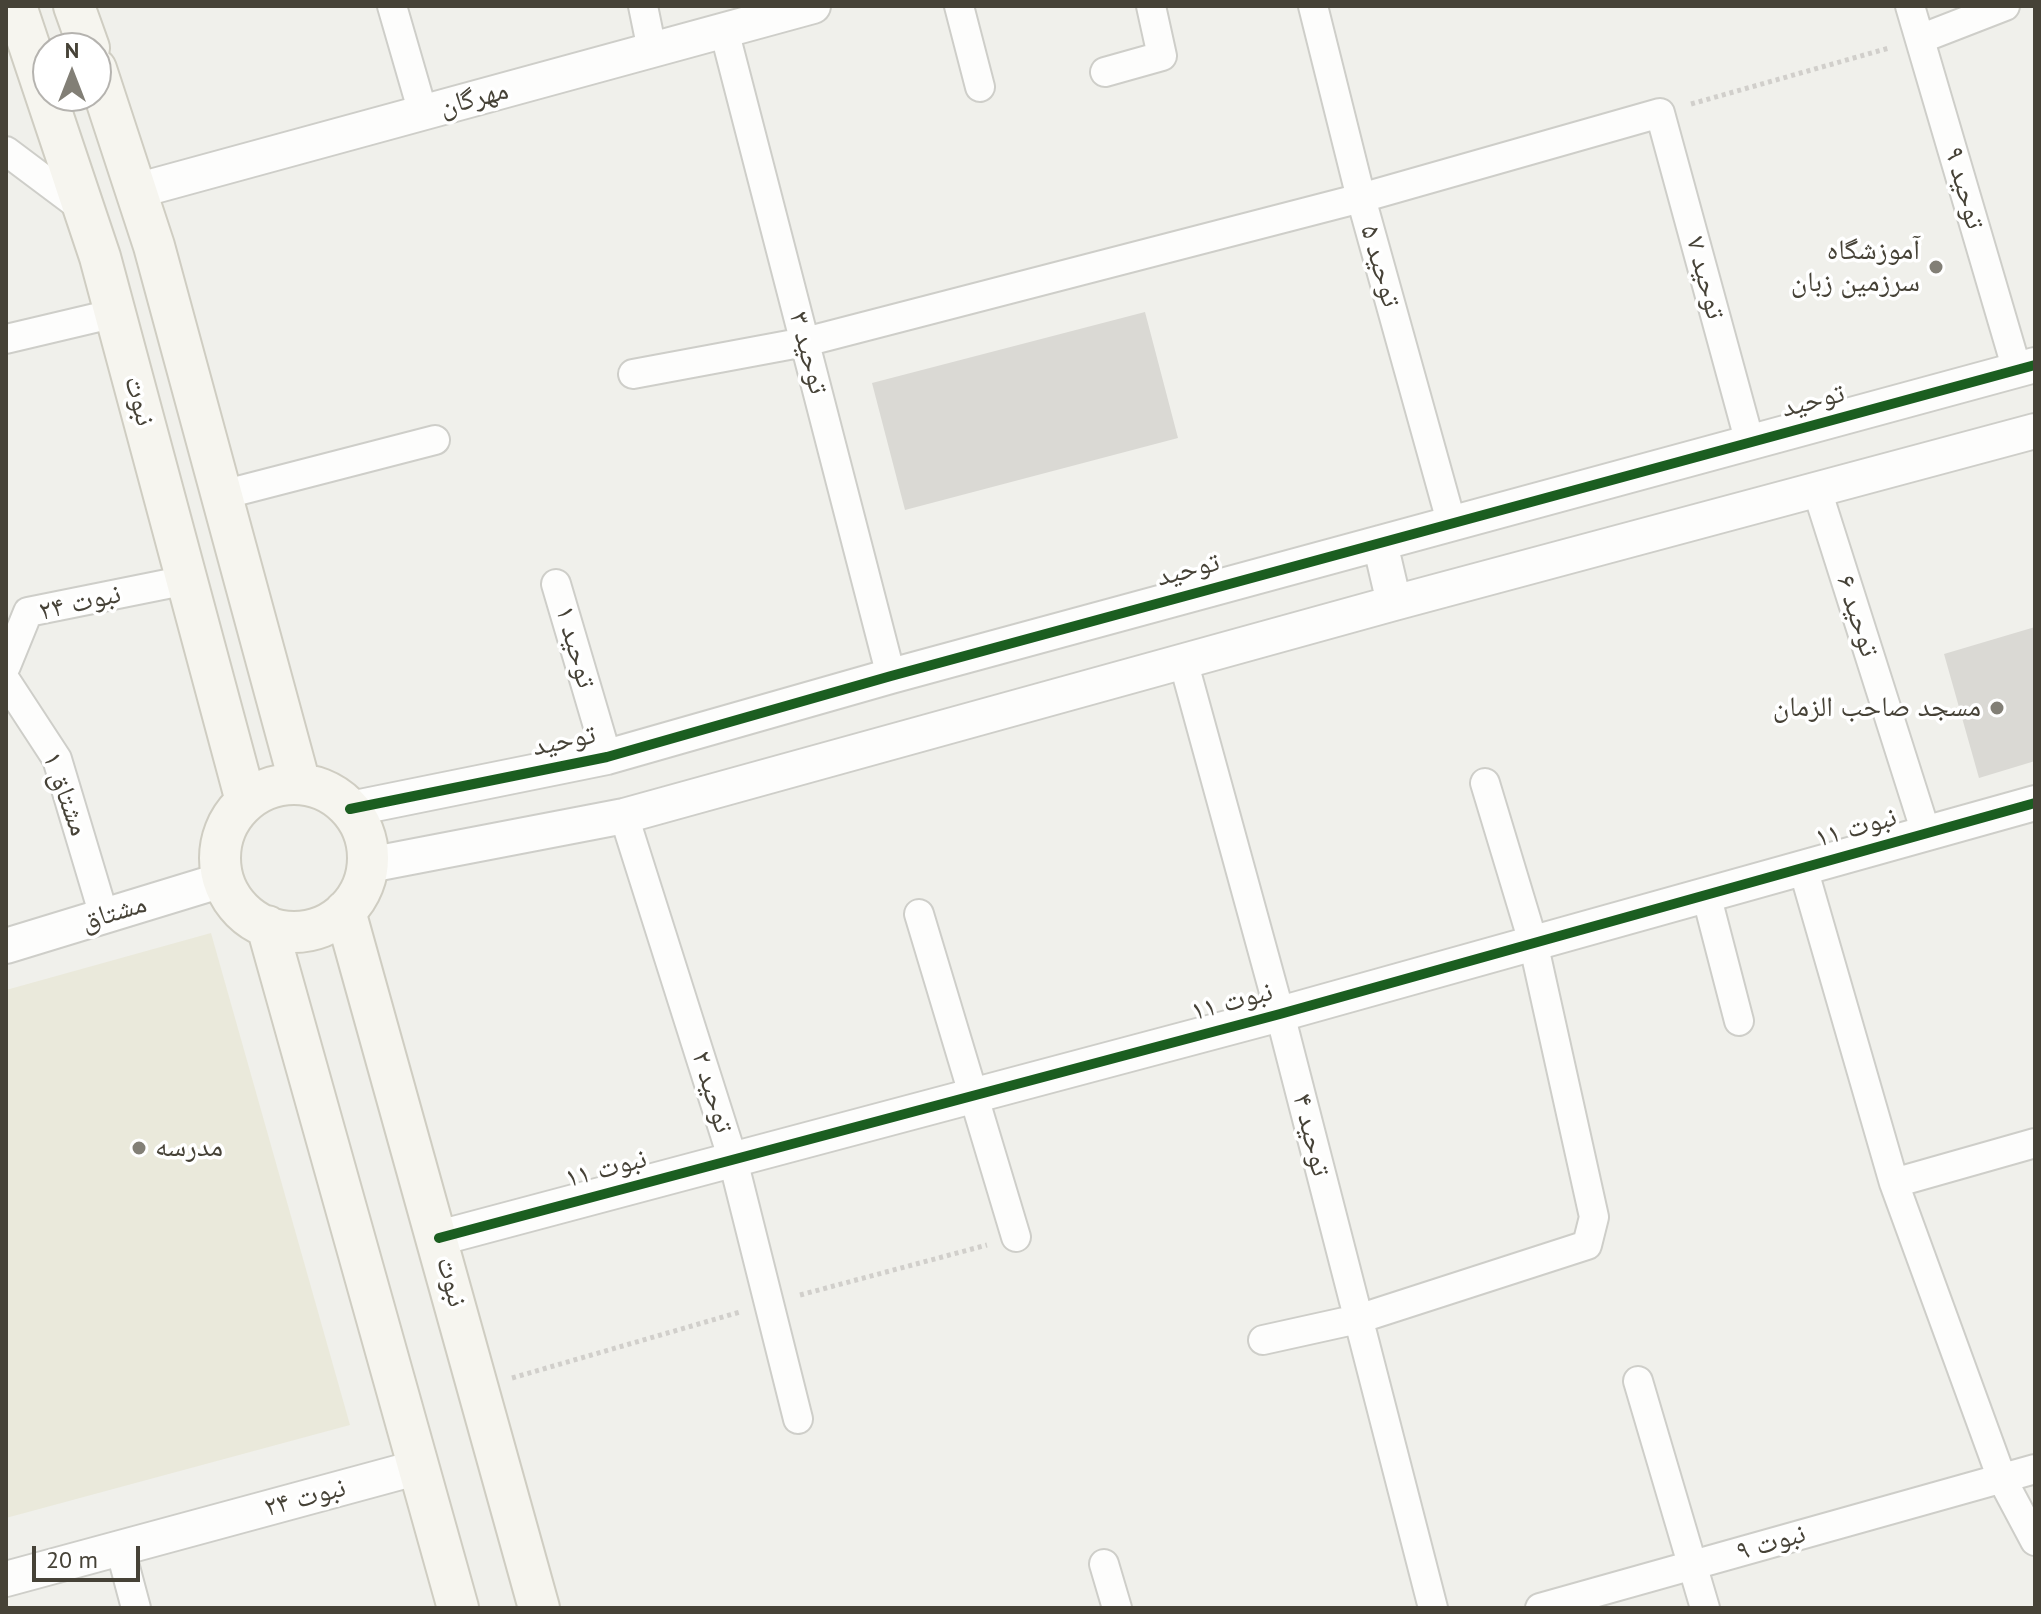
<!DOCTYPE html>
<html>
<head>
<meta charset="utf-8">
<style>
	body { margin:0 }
	#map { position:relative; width:2041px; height:1614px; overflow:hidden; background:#f0f0eb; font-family:"PT Sans",sans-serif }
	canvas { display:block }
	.frame { position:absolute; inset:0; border:8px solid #464237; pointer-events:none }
	.north { position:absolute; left:32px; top:32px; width:80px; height:80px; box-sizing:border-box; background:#fff; border:2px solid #b5b3af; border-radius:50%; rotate:0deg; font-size:22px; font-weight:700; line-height:32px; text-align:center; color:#464237 }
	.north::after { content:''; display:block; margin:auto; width:28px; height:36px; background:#827f76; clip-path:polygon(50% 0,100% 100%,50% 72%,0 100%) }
	.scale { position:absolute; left:32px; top:1546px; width:108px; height:36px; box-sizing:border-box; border:4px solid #464237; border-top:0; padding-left:10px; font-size:24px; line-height:28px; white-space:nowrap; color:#464237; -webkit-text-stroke:6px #fff; paint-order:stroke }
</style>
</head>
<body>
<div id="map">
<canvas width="2041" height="1614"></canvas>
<div class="frame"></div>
<div class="north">N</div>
<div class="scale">20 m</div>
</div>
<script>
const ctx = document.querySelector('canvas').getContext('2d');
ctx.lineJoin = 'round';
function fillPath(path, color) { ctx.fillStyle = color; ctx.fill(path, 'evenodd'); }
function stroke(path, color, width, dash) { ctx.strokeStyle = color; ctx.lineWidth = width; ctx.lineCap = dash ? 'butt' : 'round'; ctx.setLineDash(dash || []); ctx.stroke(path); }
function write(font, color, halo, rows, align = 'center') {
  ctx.font = font + ' "PT Sans","Noto Naskh Arabic",sans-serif'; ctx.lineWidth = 7; ctx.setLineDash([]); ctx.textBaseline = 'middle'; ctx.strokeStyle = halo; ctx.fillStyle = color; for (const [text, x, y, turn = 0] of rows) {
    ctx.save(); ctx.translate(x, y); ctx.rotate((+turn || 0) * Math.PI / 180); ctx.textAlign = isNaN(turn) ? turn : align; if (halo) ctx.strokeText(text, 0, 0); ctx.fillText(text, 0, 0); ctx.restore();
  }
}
const education = new Path2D(`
	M211,933L350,1425L6,1518V990Z`);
const building = new Path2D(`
	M1145,312L1178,438L905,510L872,383Z
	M2035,627V761L1979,778L1944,654Z`);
const path = new Path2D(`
	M1691,104L1889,48
	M800,1295L987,1245
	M512,1378L740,1312`);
const minor = new Path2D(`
	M392,6L423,113
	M643,6L652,50
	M959,6L980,87
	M1313,6L1361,198L1452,525
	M1910,6L2017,370
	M724,30L891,676
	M1920,39L2005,6
	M1105,72L1162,56L1151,6
	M6,151L82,208
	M6,339L116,313
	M633,374L805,342L1361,198L1660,113L1750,443
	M1817,490L1926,833
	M222,495L435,440
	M556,584L607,757
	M1184,664L1280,1014L1433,1608
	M6,666L28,612L187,580
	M6,681L57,759L104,916
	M624,816L733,1160L798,1419
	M1803,868L1894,1183L2002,1479L2035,1541
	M1706,894L1739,1021
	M919,914L1016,1237
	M1894,1183L2035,1143
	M1263,1340L1358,1319L1587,1245L1594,1217L1533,942L1485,783
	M1638,1381L1705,1608
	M120,1548L136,1608
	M1104,1564L1117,1608
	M1540,1608L2035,1469`);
const tertiary = new Path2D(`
	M136,191L813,6
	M1380,543L1394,603
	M350,809L607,757L891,676L2035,365
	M369,865L624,816L1394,603L2035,431
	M6,946L222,880
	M439,1238L1280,1014L2035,803
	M6,1579L419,1467`);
const secondary = new Path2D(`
	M16,6L100,257L246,801
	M74,6L89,48
	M96,69L154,246L300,784
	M220 858a74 74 0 1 1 148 0a74 74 0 1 1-148 0Z
	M345,911L539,1608
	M267,926L458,1608`);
const cycleway = new Path2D(`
	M350,809L607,757L891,676L2035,365
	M439,1238L1280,1014L2035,803`);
const markers = [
	[1936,267,8,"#827f76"],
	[1997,708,8,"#827f76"],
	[139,1148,8,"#827f76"]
];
const streetNames = [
	["مهرگان",474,99,-15],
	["توحید ۹",1964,188,74],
	["توحید ۵",1380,266,74],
	["توحید ۷",1705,278,75],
	["توحید ۳",808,353,75],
	["نبوت",139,401,75],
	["توحید",1813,401,-15],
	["توحید",1188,570,-15],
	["نبوت ۲۴",80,603,-13],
	["توحید ۶",1857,616,72],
	["توحید ۱",575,647,74],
	["توحید",564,741,-12],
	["مشتاق ۱",65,794,70],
	["نبوت ۱۱",1856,828,-16],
	["مشتاق",114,913,-17],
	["نبوت ۱۱",1232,1002,-15],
	["توحید ۲",712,1092,73],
	["توحید ۴",1311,1135,76],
	["نبوت ۱۱",606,1169,-15],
	["نبوت",451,1282,75],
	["نبوت ۲۴",305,1498,-15],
	["نبوت ۹",1771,1543,-16]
];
const poiNames = [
	["آموزشگاه",1920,251],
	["سرزمین زبان",1920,283],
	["مسجد صاحب الزمان",1981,708],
	["مدرسه",155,1148,"left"]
];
fillPath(education, '#eae9db');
fillPath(building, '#dad9d4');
stroke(minor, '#cecec9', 32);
stroke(tertiary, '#cecec9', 38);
stroke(secondary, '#cfcdc2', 44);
stroke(path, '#d1cfcb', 5, [4, 4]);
stroke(minor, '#fdfdfc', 28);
stroke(tertiary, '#fdfdfc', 34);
stroke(secondary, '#f6f5ef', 40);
stroke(cycleway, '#1b5e20', 10);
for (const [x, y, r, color] of markers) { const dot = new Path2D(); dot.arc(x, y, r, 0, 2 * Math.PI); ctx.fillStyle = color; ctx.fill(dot); stroke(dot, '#fff', 3); }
write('28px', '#464237', '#fff', streetNames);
write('28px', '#464237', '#fff', poiNames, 'right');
</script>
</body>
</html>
